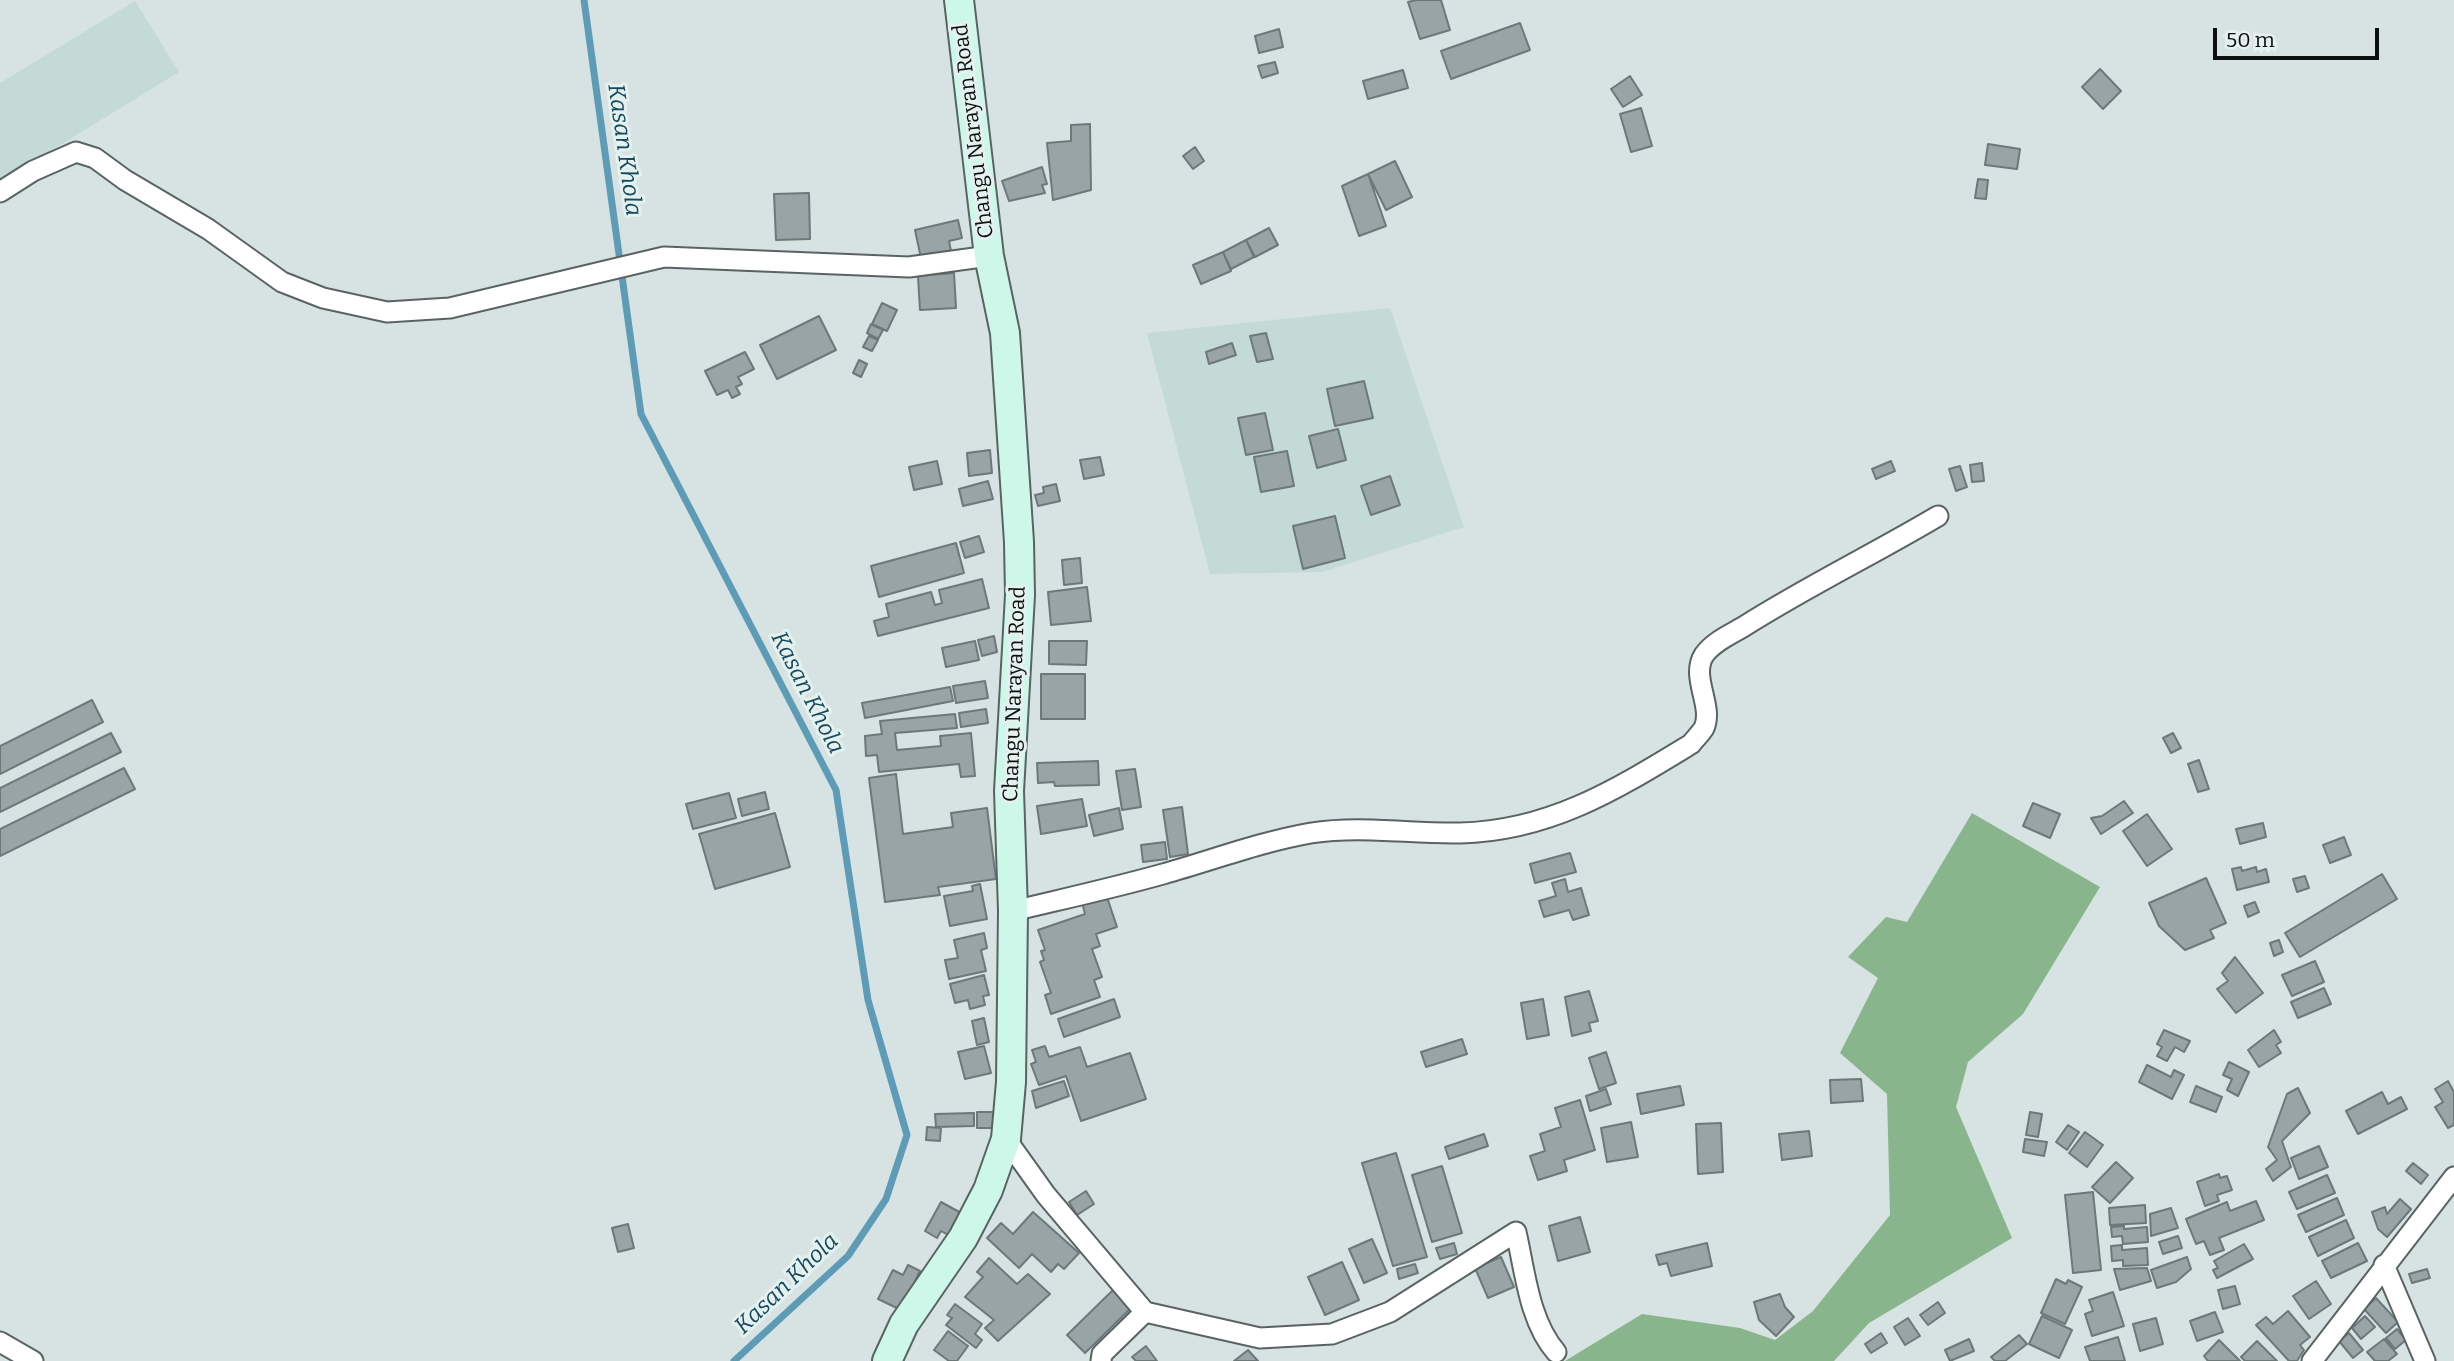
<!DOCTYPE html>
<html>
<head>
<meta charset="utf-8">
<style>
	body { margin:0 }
	#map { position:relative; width:2454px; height:1361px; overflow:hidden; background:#d7e3e2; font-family:Bitter,serif }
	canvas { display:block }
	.scale { position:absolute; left:2213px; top:28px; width:166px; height:32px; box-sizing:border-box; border:4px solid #0b0f0e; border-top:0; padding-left:9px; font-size:21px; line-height:24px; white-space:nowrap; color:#0b0f0e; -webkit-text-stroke:5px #e4f1ef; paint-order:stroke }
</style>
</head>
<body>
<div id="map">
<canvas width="2454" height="1361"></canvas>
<div class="scale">50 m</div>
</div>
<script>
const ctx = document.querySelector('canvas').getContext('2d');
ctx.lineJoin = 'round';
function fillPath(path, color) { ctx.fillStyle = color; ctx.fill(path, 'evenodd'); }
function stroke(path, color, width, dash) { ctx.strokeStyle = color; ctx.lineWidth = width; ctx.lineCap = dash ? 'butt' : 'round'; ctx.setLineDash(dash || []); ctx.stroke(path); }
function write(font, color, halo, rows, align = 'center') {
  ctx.font = font + ' Bitter,serif'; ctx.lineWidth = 6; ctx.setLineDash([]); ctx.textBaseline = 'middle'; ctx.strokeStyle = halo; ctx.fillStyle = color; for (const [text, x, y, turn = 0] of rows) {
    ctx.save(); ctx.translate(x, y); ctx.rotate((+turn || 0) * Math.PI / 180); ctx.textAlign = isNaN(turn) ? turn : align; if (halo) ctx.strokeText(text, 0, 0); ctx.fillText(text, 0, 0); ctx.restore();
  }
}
const built = new Path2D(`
	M135,1L179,72L0,182V83Z
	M1390,308L1464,527L1322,572L1210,574L1147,333Z`);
const forest = new Path2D(`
	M1972,813L2100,887L2023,1014L1968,1062L1956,1107L2012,1238L1869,1323L1834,1361H1565L1642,1314L1740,1328L1775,1340L1813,1311L1890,1215L1887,1094L1840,1053L1878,978L1848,957L1886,917L1907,922Z`);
const stream = new Path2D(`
	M584,0L641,414L836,790L868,1000L907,1135L886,1199L848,1256L734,1361`);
const building = new Path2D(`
	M1416,0H1441L1450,30L1420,39L1408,2Z
	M1520,23L1530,50L1451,79L1441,51Z
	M1279,29L1283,47L1259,53L1255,36Z
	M1275,62L1278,73L1262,78L1258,66Z
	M2100,69L2121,91L2103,109L2082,87Z
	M1403,70L1408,88L1368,99L1363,81Z
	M1630,76L1642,95L1623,107L1611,89Z
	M1641,108L1652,146L1631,152L1620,114Z
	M1090,124L1091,190L1053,200L1047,143L1071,141V125Z
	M1988,144L2020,149L2017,169L1985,165Z
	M1195,147L1204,161L1193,169L1183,156Z
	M1395,161L1412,197L1386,210L1368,174Z
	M1042,167L1047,184L1042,185L1045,193L1009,201L1002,181Z
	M1368,174L1386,226L1359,236L1342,186Z
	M1978,179L1988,180L1986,199L1975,198Z
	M809,193L810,239L776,240L774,194Z
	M958,220L962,238L949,241L952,256L922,263L915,230Z
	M1269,228L1278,245L1255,257L1246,240Z
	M1246,240L1254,257L1231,269L1223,252Z
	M1223,252L1231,271L1201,284L1193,265Z
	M954,273L956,308L920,310L918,276Z
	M882,303L897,310L887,331L872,324Z
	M819,316L836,350L777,379L760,345Z
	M871,324L883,330L878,339L867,333Z
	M1266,333L1273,359L1257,362L1250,336Z
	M869,336L878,340L872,351L863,347Z
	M1232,343L1236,355L1209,364L1206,352Z
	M745,352L754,369L738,377L742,384L736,387L740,394L732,398L728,390L717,395L705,371Z
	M859,360L867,364L861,377L853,373Z
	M1364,381L1373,418L1335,426L1327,389Z
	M1265,413L1273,450L1246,455L1238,418Z
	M1338,429L1346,460L1317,468L1309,436Z
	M990,450L992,473L969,476L967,453Z
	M1287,451L1294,486L1261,492L1254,457Z
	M1100,457L1104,475L1084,479L1080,460Z
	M937,461L942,484L914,490L909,467Z
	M1891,461L1895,471L1876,479L1872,469Z
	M1982,463L1984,481L1972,482L1970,465Z
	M1960,466L1967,487L1956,491L1949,469Z
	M1390,476L1400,505L1371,515L1361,486Z
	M988,481L993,499L963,506L959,489Z
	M1056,484L1060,501L1038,506L1035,495L1044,493L1043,487Z
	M1335,516L1345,558L1303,569L1293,526Z
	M979,536L984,552L965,558L960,542Z
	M956,543L964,573L879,597L871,566Z
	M1080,558L1082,583L1064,585L1062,560Z
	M982,579L989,608L878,636L874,621L889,617L886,604L931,592L935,605L942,603L939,590Z
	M1087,587L1091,621L1051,625L1048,592Z
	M994,636L997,652L982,656L978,640Z
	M975,641L979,660L946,667L942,648Z
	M1049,641H1087L1086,665L1049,664Z
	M1041,674H1085V719H1041Z
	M985,681L988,698L956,703L953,686Z
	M950,687L953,701L865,718L862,703Z
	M92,700L103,722L0,774V746Z
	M986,709L988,723L961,727L959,713Z
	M955,714L957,728L895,733L897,750L941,746L940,736L971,733L975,776L961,777L959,764L879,772L877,755L866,756L865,736L882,734L880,721Z
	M111,733L121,752L0,812V788Z
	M2173,733L2181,748L2171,753L2163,738Z
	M2199,760L2209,789L2198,792L2188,764Z
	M1098,761L1099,785L1055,786L1054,782L1038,783L1037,763Z
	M124,768L135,789L0,856V829Z
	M1135,769L1141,807L1122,810L1116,771Z
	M896,774L903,834L953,827L951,813L987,808L996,879L938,887L940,895L885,902L869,778Z
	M765,792L769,809L742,816L738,799Z
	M729,793L736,818L693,829L686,804Z
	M1082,799L1087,826L1041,834L1037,806Z
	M2124,801L2133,813L2101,834L2091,818L2102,816Z
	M2033,803L2060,814L2050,838L2023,826Z
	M1182,807L1188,854L1170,857L1163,810Z
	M1119,808L1123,829L1094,836L1089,815Z
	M775,813L790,867L715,889L699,834Z
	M2147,814L2172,849L2147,866L2123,831Z
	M2263,823L2266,837L2240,844L2236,829Z
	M2344,837L2351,855L2330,863L2323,845Z
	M1165,842L1167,859L1143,862L1141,845Z
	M1570,853L1576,872L1535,883L1530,864Z
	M2241,867L2242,871L2256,867L2257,872L2266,869L2269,882L2237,890L2232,869Z
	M2382,874L2397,899L2300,957L2285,933Z
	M2305,876L2309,888L2297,892L2293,879Z
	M2206,878L2226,923L2210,930L2214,938L2185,950L2159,926L2149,903Z
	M1565,879L1568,892L1581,888L1589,915L1573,920L1569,910L1544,917L1539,901L1556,896L1552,883Z
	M980,884L987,919L950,926L944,896L973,891L972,886Z
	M1106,894L1117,927L1096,934L1100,946L1092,949L1102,977L1094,980L1100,997L1051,1014L1045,995L1051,993L1040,962L1044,960L1041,951L1045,950L1038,930L1085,914L1082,902Z
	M2255,902L2259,912L2248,917L2244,906Z
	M984,933L987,948L981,950L986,971L949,979L945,960L958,958L954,940Z
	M2279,940L2283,952L2274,956L2270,943Z
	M2235,957L2263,993L2236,1013L2217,989L2228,981L2222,973Z
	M2315,961L2324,982L2292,996L2282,975Z
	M984,975L989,995L983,996L985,1005L970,1009L968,1000L955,1003L950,984Z
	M2324,988L2331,1004L2298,1018L2291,1002Z
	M1589,991L1598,1021L1589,1023L1591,1031L1572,1036L1565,997Z
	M1114,999L1120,1017L1064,1037L1058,1019Z
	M1543,999L1549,1035L1527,1039L1521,1003Z
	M984,1018L989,1042L977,1045L972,1021Z
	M2164,1030L2190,1041L2184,1052L2175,1047L2167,1061L2157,1056L2162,1047L2157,1044Z
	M2274,1030L2281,1042L2276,1045L2281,1053L2259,1067L2248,1050Z
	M1462,1039L1467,1054L1426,1067L1421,1052Z
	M984,1046L991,1073L965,1079L958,1052Z
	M1045,1046L1049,1057L1080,1047L1087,1067L1130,1053L1146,1099L1081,1121L1066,1076L1039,1085L1031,1064L1036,1062L1032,1050Z
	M1606,1052L1616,1083L1599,1089L1589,1058Z
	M2229,1062L2249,1072L2238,1096L2227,1090L2232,1079L2223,1075Z
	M2147,1065L2171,1077L2174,1070L2184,1075L2172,1099L2139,1082Z
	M1861,1079L1863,1101L1831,1103L1830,1080Z
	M1064,1081L1069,1096L1036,1108L1032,1091Z
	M2448,1081L2454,1092V1125L2448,1128L2435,1107L2443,1102L2435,1089Z
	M1680,1086L1684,1105L1641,1114L1637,1094Z
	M2196,1086L2222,1097L2216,1112L2190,1102Z
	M2298,1088L2310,1113L2282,1141L2291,1167L2273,1181L2266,1169L2277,1160L2268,1147L2287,1094Z
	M1606,1089L1611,1104L1590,1111L1586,1096Z
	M2382,1092L2388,1104L2401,1097L2407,1109L2358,1134L2346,1111Z
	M1580,1100L1595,1150L1564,1160L1567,1171L1538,1180L1530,1156L1545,1151L1540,1134L1561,1127L1555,1108Z
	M977,1112H996L997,1128H977Z
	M2030,1112L2042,1114L2038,1137L2026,1135Z
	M974,1113V1126L936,1127L935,1114Z
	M1631,1122L1638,1157L1607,1162L1601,1128Z
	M1721,1123L1723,1172L1698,1174L1696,1124Z
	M2068,1125L2079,1132L2067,1150L2056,1142Z
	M927,1127L941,1128L940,1141L926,1140Z
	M1809,1131L1812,1156L1782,1160L1779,1134Z
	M2085,1132L2103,1145L2087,1167L2069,1153Z
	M1484,1134L1488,1146L1449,1159L1445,1147Z
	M2025,1139L2047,1142L2044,1156L2023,1152Z
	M2319,1146L2328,1167L2299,1179L2291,1158Z
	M1396,1153L1427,1257L1393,1266L1362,1163Z
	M2116,1162L2133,1178L2110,1203L2092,1187Z
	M2413,1163L2428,1175L2421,1184L2406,1171Z
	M1442,1166L1462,1233L1432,1242L1412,1175Z
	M2219,1174L2220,1178L2227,1176L2232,1190L2217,1195L2219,1201L2205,1206L2197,1182Z
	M2327,1175L2335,1193L2297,1209L2289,1192Z
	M1086,1191L1094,1204L1077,1215L1069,1202Z
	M2093,1192L2101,1270L2073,1273L2065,1195Z
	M2337,1198L2344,1215L2306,1232L2298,1215Z
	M2400,1199L2411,1209L2387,1237L2378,1229L2372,1212L2385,1207L2387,1214Z
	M2256,1201L2264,1220L2219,1238L2224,1250L2210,1255L2204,1241L2196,1244L2186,1219L2227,1202L2230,1211Z
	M941,1202L963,1214L950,1236L941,1231L937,1238L925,1231Z
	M2145,1205L2146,1223L2110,1225L2109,1208Z
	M2171,1208L2178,1228L2151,1236L2150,1214Z
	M1033,1212L1079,1253L1064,1269L1058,1264L1051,1272L1032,1254L1019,1268L987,1238L1001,1223L1013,1234Z
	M1580,1217L1590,1252L1558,1261L1549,1226Z
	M2346,1220L2354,1238L2318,1256L2309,1237Z
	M628,1224L634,1248L618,1252L612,1228Z
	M2124,1226V1229L2147,1227L2148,1242L2123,1244L2122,1236L2112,1237L2111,1227Z
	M2178,1236L2182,1248L2163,1254L2159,1242Z
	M1372,1239L1387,1273L1364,1283L1349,1249Z
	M1454,1243L1457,1254L1440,1259L1436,1248Z
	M1707,1243L1712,1266L1671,1276L1667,1263L1659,1265L1656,1255Z
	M2358,1243L2367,1261L2331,1278L2322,1261Z
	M2244,1244L2253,1259L2217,1278L2213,1270L2218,1268L2214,1261Z
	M2122,1245V1250L2147,1248L2148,1265L2123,1266V1260L2112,1261L2111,1246Z
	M1501,1257L1514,1287L1488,1298L1475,1268Z
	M2187,1257L2191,1269L2176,1282L2157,1288L2151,1270Z
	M989,1258L1017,1284L1028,1274L1050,1294L998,1341L985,1328L994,1320L965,1297L983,1277L977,1272Z
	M1342,1262L1359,1300L1325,1315L1308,1277Z
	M1415,1264L1418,1273L1399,1279L1397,1269Z
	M908,1265L920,1271L901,1310L878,1299L893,1270L903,1275Z
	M2147,1268L2151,1281L2120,1290L2114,1269Z
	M2427,1269L2430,1278L2412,1283L2409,1274Z
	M2056,1279L2066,1284L2068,1280L2082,1287L2065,1324L2041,1313Z
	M2316,1281L2331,1304L2309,1319L2293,1296Z
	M2235,1286L2240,1304L2223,1309L2218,1290Z
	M1113,1290L1131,1308L1085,1353L1067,1335Z
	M2113,1292L2124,1326L2092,1336L2085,1314L2093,1311L2089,1300Z
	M1780,1294L1785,1307L1794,1317L1776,1336L1759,1320L1754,1302Z
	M2376,1298L2398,1322L2386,1333L2364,1309Z
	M1938,1302L1945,1313L1928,1325L1920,1315Z
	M955,1304L982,1324L975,1334L982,1340L976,1348L946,1325L952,1318L947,1315Z
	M2288,1311L2310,1337L2300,1345L2304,1350L2297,1361H2289L2256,1325L2266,1317L2273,1324Z
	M2215,1312L2223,1332L2197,1341L2190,1321Z
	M2042,1316L2072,1330L2059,1358L2029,1344Z
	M2365,1316L2375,1327L2361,1339L2352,1328Z
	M1908,1318L1920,1336L1905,1345L1894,1327Z
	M2156,1318L2163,1344L2140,1351L2133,1324Z
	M2397,1329L2406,1340L2395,1349L2386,1338Z
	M948,1331L968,1346L957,1361H949L934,1350Z
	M1881,1333L1887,1343L1871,1353L1865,1344Z
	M2349,1333L2363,1350L2353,1358L2339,1341Z
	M2019,1335L2027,1344L2005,1361H1995L1991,1357Z
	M2118,1337L2125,1361H2090L2085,1347Z
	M1969,1339L1974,1351L1950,1361L1945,1350Z
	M2384,1339L2397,1354L2388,1361H2375L2367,1352Z
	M2219,1340L2240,1361H2208L2204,1356Z
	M2257,1341L2277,1361H2245L2241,1357Z
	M1146,1346L1157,1361H1136L1132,1357Z
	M1248,1350L1258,1361H1234Z`);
const minor = new Path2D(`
	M0,192L33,171L76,152L95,158L125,180L208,229L282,282L323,298L387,312L450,308L664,257L909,267L989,256
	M1013,911C1063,899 1113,888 1163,874C1213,860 1260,842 1311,833C1361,825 1410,834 1460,833C1550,831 1617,789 1691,744C1695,739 1701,733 1704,728C1714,706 1690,677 1704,655C1713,642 1731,634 1743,627C1806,587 1874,554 1938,516
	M1006,1139L1046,1195L1145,1312L1260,1338L1332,1334L1390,1312L1516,1232C1525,1271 1529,1321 1556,1352
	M2384,1265L2425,1361
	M0,1342L33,1361
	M1101,1361L1102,1354L1145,1312
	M2312,1361L2454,1177`);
const secondary = new Path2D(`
	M887,1361L904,1324L963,1238L988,1190L1006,1139L1011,1082L1013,911L1009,791L1020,595L1019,542L1005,333L989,256L959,0`);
const streetNames = [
	["Changu Narayan Road",974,131,-97],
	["Changu Narayan Road",1015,694,-88]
];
const waterNames = [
	["Kasan Khola",624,150,82],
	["Kasan Khola",807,693,63],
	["Kasan Khola",787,1284,-44]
];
fillPath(built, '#c4dad7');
fillPath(forest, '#88b58c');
stroke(stream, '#5e9bb6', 7);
fillPath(building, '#99a4a6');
stroke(building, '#6d7879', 2);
stroke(minor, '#596462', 23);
stroke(secondary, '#596462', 32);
stroke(minor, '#fff', 19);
stroke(secondary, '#cdf8e9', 28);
write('21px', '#0b0f0e', '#e4f1ef', streetNames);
write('italic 23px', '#16495d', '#e4f1ef', waterNames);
</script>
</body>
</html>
